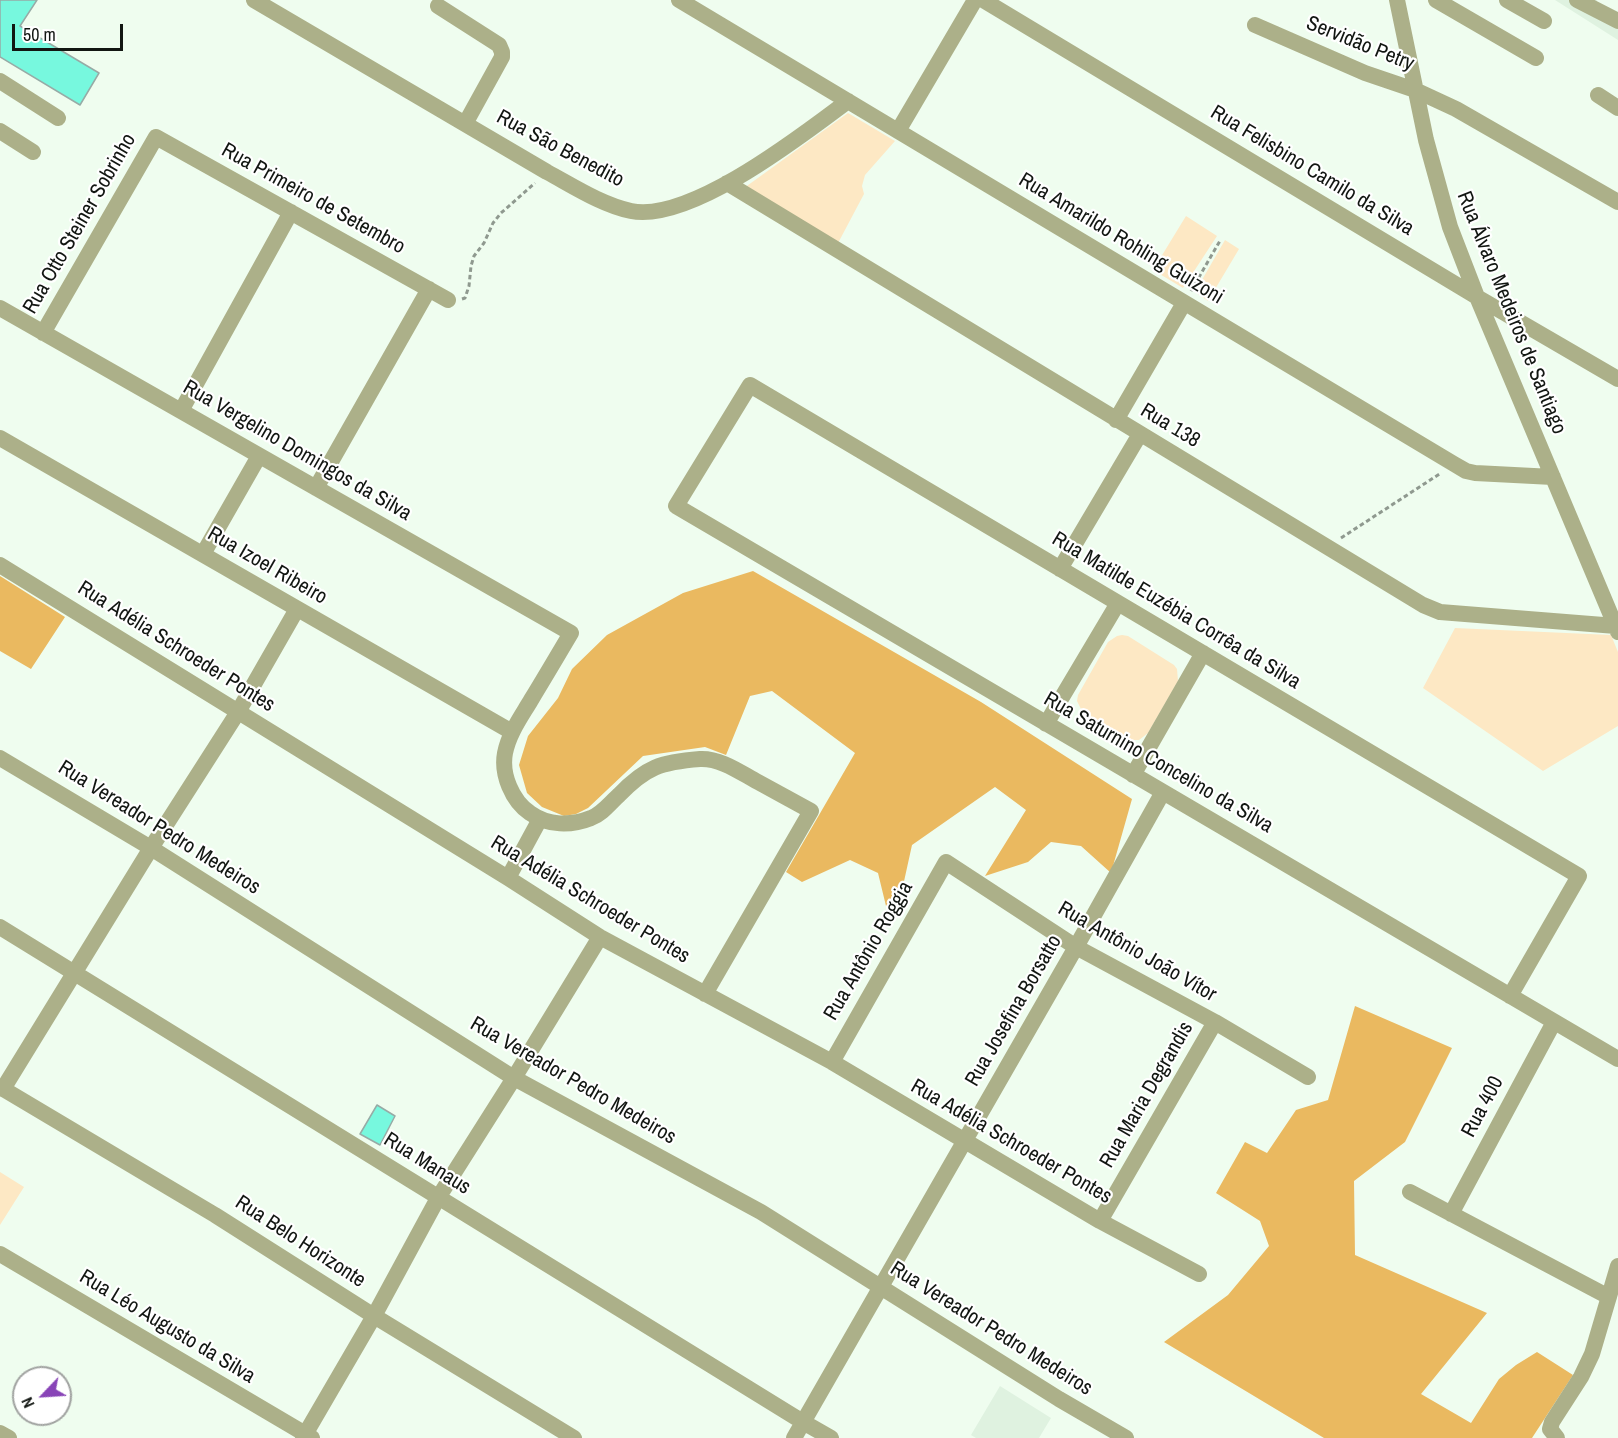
<!DOCTYPE html>
<html>
<head>
<meta charset="utf-8">
<style>
	body { margin:0 }
	#map { position:relative; width:1618px; height:1438px; overflow:hidden; background:#effdef; font-family:"Archivo Narrow",sans-serif }
	canvas { display:block }
	.north { position:absolute; left:12px; top:1366px; width:60px; height:60px; box-sizing:border-box; background:#fff; border:2px solid #a0a2a0; border-radius:50%; rotate:245deg; font-size:16px; font-weight:700; line-height:24px; text-align:center; color:#121612 }
	.north::after { content:''; display:block; margin:auto; width:21px; height:27px; background:#8844b7; clip-path:polygon(50% 0,100% 100%,50% 72%,0 100%) }
	.scale { position:absolute; left:12px; top:24px; width:111px; height:27px; box-sizing:border-box; border:3px solid #121612; border-top:0; padding-left:8px; font-size:18px; line-height:21px; white-space:nowrap; color:#121612; -webkit-text-stroke:4px #fff; paint-order:stroke }
</style>
</head>
<body>
<div id="map">
<canvas width="1618" height="1438"></canvas>
<div class="north">N</div>
<div class="scale">50 m</div>
</div>
<script>
const ctx = document.querySelector('canvas').getContext('2d');
ctx.lineJoin = 'round';
function fillPath(path, color) { ctx.fillStyle = color; ctx.fill(path, 'evenodd'); }
function stroke(path, color, width, dash) { ctx.strokeStyle = color; ctx.lineWidth = width; ctx.lineCap = dash ? 'butt' : 'round'; ctx.setLineDash(dash || []); ctx.stroke(path); }
function write(font, color, halo, rows, align = 'center') {
  ctx.font = font + ' "Archivo Narrow",sans-serif'; ctx.lineWidth = 4.5; ctx.setLineDash([]); ctx.textBaseline = 'middle'; ctx.strokeStyle = halo; ctx.fillStyle = color; for (const [text, x, y, turn = 0] of rows) {
    ctx.save(); ctx.translate(x, y); ctx.rotate((+turn || 0) * Math.PI / 180); ctx.textAlign = isNaN(turn) ? turn : align; if (halo) ctx.strokeText(text, 0, 0); ctx.fillText(text, 0, 0); ctx.restore();
  }
}
const built = new Path2D(`
	M1555,0H1597L1595,5L1618,18V40Z
	M1000,1386L1051,1418L1039,1438H976L971,1435Z`);
const green = new Path2D(`
	M848,113L895,141L865,175L862,186L864,194L837,245L744,188Z
	M1186,216L1217,236L1183,288L1153,270Z
	M1225,240L1239,249L1208,301L1195,292Z
	M1455,628L1611,635L1618,652V726L1543,771L1423,688Z
	M1122,635L1128,636L1174,665L1177,669L1178,681L1148,733L1139,740H1128L1082,711L1077,701L1078,695L1108,642L1117,636Z
	M0,1172L24,1187L0,1225Z`);
const forest = new Path2D(`
	M753,571L981,702L1132,799L1111,873L1081,846L1051,842L1028,862L985,876L1026,810L995,787L912,845L901,895L886,906L878,873L850,860L802,882L786,872L855,753L772,691L750,696L726,755L705,747L643,756L588,808L576,814L564,816L542,807L527,793L519,765L528,736L558,698L572,669L607,635L683,593Z
	M0,576L65,617L31,669L0,651Z
	M1355,1006L1452,1048L1405,1142L1354,1181L1355,1255L1487,1313L1421,1394L1471,1423L1499,1379L1516,1365L1537,1352L1573,1375L1532,1438H1324L1164,1342L1228,1295L1269,1246L1260,1221L1216,1193L1245,1142L1267,1153L1296,1110L1328,1100Z`);
const building = new Path2D(`
	M0,0H37L20,26L99,73L80,105L0,57Z
	M377,1105L395,1116L380,1145L360,1134Z`);
const path = new Path2D(`
	M1191,291L1221,239
	M462,299L465,298L469,286L471,266L474,256L484,243L493,223L501,213L535,183
	M1341,538L1441,473`);
const minor = new Path2D(`
	M254,0L547,172C573,186 602,205 631,211C690,223 801,136 848,101
	M679,0L1454,464L1466,471L1475,473L1553,477
	M983,0L1477,297L1618,379
	M1397,0L1426,140L1450,227L1477,297L1618,632
	M1436,0L1536,58
	M1507,0L1544,21
	M1577,0L1618,21
	M438,6L499,45L502,52V57L465,124
	M1255,25L1365,73L1415,90L1456,109L1618,202
	M0,81L58,118
	M1598,95L1618,108
	M0,131L33,152
	M898,131L975,0
	M727,183L1423,605L1440,612L1616,626
	M0,308L571,633C558,655 545,677 531,700C521,717 509,733 505,753C501,774 512,801 530,813C548,826 571,826 591,818C602,814 610,803 619,795C646,767 661,762 700,759C721,758 741,773 758,782C776,792 793,801 811,811L705,994
	M43,333L156,137L448,300
	M181,411L291,212
	M1116,420L1184,303
	M0,438L512,732
	M316,488L429,289
	M203,554L259,456
	M0,565L508,878L600,937L832,1062L1100,1221L1199,1274
	M1060,569L1140,434
	M1046,724L1118,603
	M0,758L151,848L514,1078L761,1212L1059,1399L1126,1438
	M1133,775L1203,653
	M508,878L540,819
	M0,927L803,1422L831,1438
	M1510,996L1579,876L750,385L676,506L1618,1059
	M832,1062L946,862L1076,947L1215,1022L1308,1077
	M0,1087L215,1215L374,1316L574,1438
	M3,1089L151,848L238,712L297,609
	M1410,1192L1609,1297
	M1451,1214L1554,1022
	M1100,1221L1215,1022
	M0,1254L312,1438
	M0,1433L9,1438
	M303,1438L374,1316L438,1198L514,1078L600,937
	M794,1438L1076,947L1163,792
	M1557,1438L1550,1429L1552,1422L1581,1377L1592,1354L1618,1266`);
const streetNames = [
	["Servidão Petry",1360,44,22],
	["Rua São Benedito",560,149,28],
	["Rua Felisbino Camilo da Silva",1312,171,31],
	["Rua Primeiro de Setembro",313,199,29],
	["Rua Otto Steiner Sobrinho",80,224,-60],
	["Rua Amarildo Rohling Guizoni",1121,239,31],
	["Rua Álvaro Medeiros de Santiago",1511,313,68],
	["Rua 138",1170,426,31],
	["Rua Vergelino Domingos da Silva",297,451,30],
	["Rua Izoel Ribeiro",267,566,30],
	["Rua Matilde Euzébia Corrêa da Silva",1176,611,31],
	["Rua Adélia Schroeder Pontes",176,647,32],
	["Rua Saturnino Concelino da Silva",1158,763,30],
	["Rua Vereador Pedro Medeiros",159,828,32],
	["Rua Adélia Schroeder Pontes",590,900,31],
	["Rua Antônio Roggia",869,951,-60],
	["Rua Antônio João Vítor",1137,952,30],
	["Rua Josefina Borsatto",1014,1011,-60],
	["Rua Vereador Pedro Medeiros",573,1081,30],
	["Rua Maria Degrandis",1147,1095,-60],
	["Rua 400",1483,1107,-62],
	["Rua Adélia Schroeder Pontes",1011,1142,30],
	["Rua Manaus",427,1164,32],
	["Rua Belo Horizonte",300,1242,33],
	["Rua Léo Augusto da Silva",167,1327,31],
	["Rua Vereador Pedro Medeiros",991,1329,32]
];
fillPath(built, '#dff2e0');
fillPath(green, '#fde8c4');
fillPath(forest, '#eab960');
fillPath(building, '#77f8de');
stroke(building, '#97aba6', 1.5);
stroke(path, '#8f998f', 3, [4.5, 3]);
stroke(minor, '#acb089', 16);
write('21px', '#121612', '#fff', streetNames);
</script>
</body>
</html>
